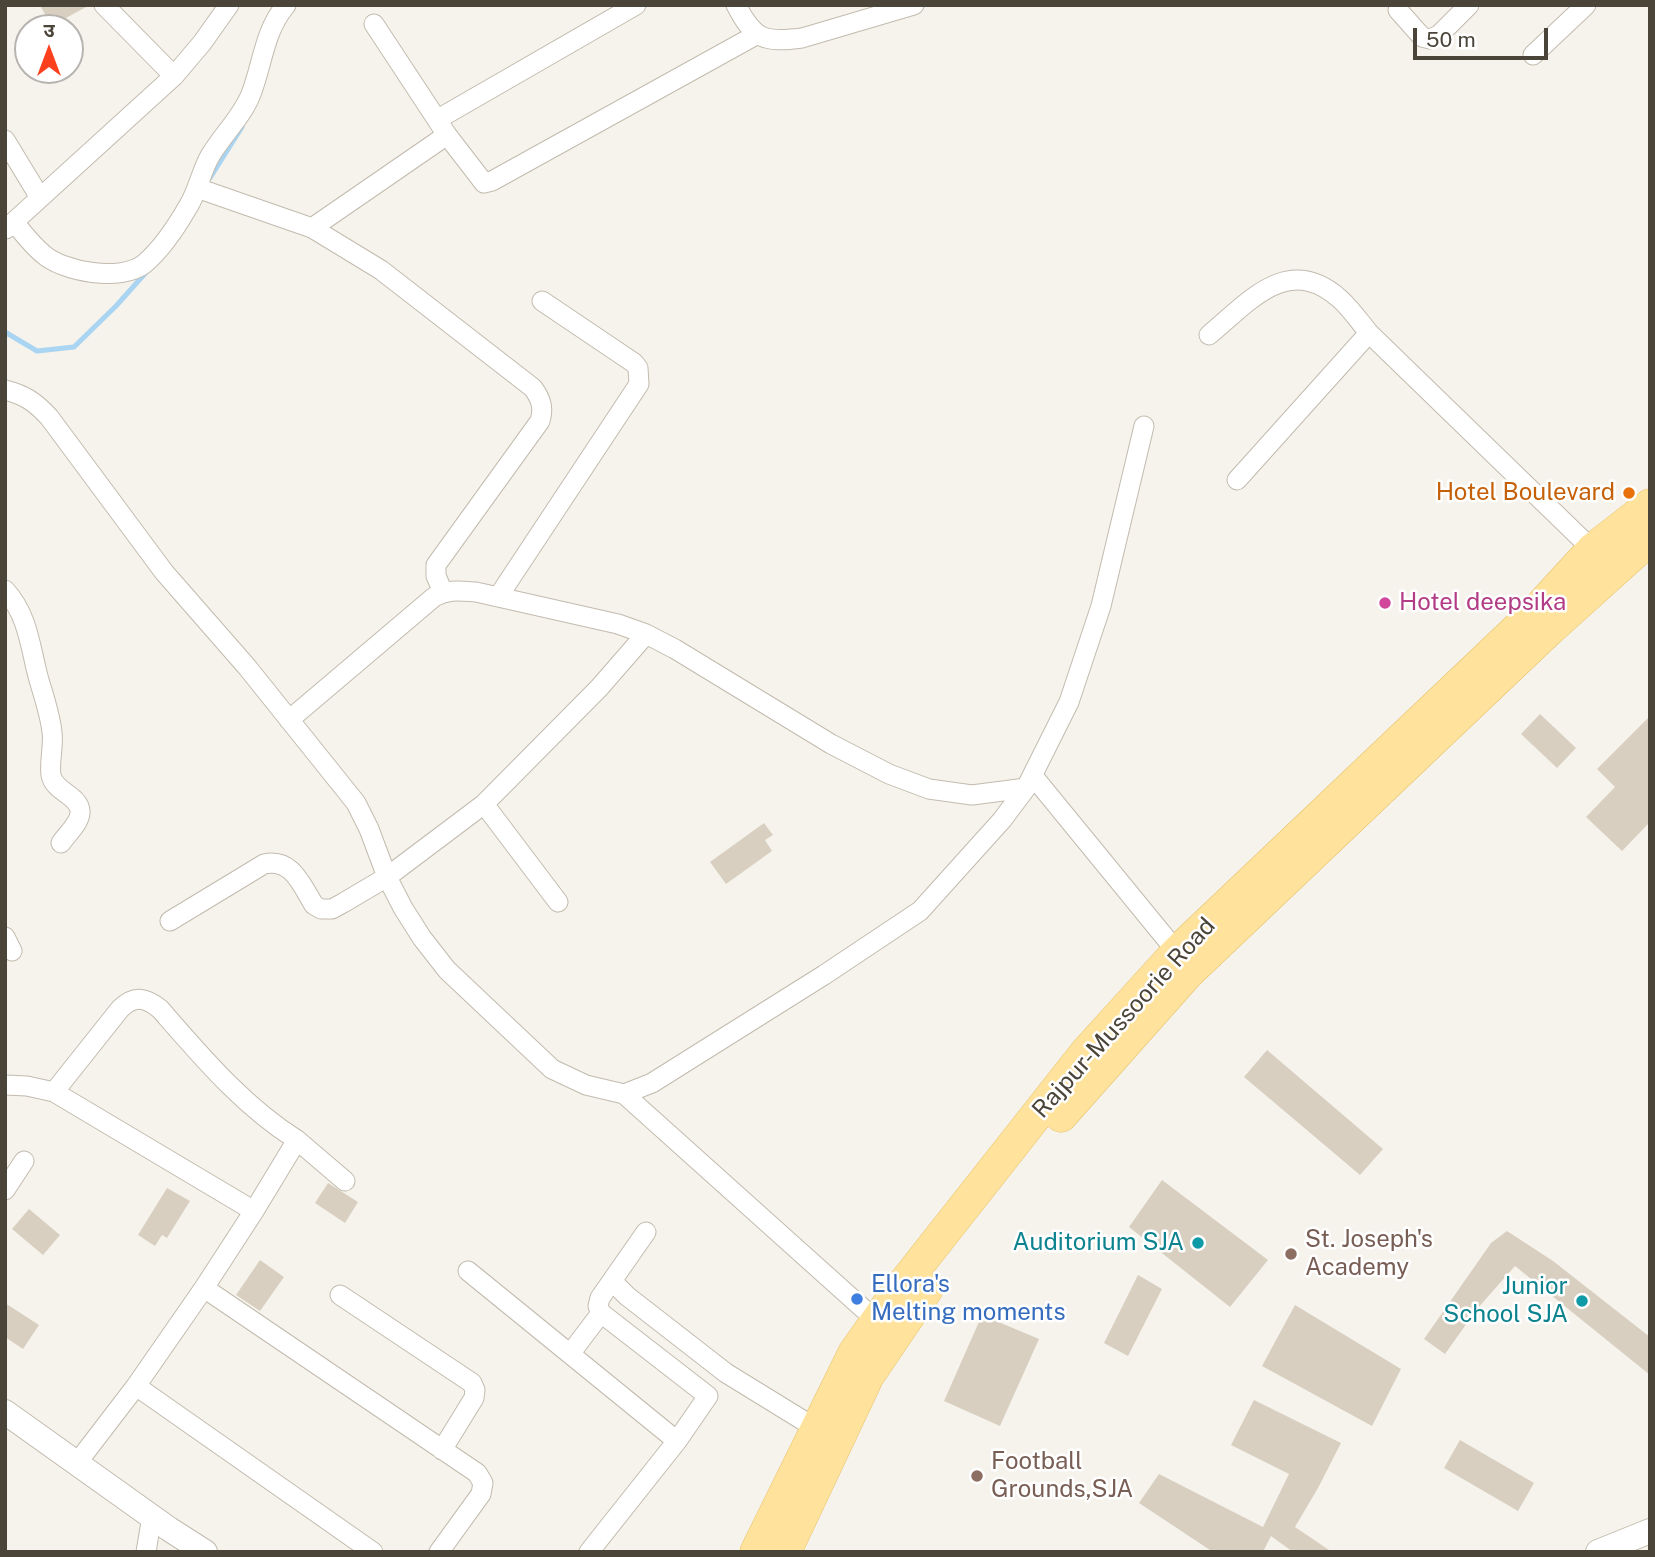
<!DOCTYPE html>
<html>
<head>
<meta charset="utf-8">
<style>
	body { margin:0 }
	#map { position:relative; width:1655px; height:1557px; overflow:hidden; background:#f6f3ec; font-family:"Public Sans","Noto Sans Devanagari",sans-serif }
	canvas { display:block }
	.frame { position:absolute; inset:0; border:7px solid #4b4439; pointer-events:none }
	.north { position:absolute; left:14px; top:14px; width:70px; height:70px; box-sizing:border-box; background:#fff; border:2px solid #b7b4b0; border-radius:50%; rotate:0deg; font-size:19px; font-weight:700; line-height:28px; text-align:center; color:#4b4439 }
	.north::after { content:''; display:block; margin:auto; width:24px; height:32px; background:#fc3f1d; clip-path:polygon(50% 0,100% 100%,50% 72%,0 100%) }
	.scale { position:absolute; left:1413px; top:28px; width:135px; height:32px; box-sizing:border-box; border:4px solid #4b4439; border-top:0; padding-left:9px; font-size:21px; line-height:24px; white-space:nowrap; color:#4b4439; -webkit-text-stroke:5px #fff; paint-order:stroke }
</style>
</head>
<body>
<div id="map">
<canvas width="1655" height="1557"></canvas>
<div class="frame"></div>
<div class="north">उ</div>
<div class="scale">50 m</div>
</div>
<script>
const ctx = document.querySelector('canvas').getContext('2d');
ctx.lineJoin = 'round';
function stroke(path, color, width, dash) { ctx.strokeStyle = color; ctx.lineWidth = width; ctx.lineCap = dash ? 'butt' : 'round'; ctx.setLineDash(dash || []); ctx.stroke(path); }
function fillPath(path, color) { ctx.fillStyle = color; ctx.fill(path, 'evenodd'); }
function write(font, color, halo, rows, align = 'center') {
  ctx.font = font + ' "Public Sans",sans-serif'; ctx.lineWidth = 5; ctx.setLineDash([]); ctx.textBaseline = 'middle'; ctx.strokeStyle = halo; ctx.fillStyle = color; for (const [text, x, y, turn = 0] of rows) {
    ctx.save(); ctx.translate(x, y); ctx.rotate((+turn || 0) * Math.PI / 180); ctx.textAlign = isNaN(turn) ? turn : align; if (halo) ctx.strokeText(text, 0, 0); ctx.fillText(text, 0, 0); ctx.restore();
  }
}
const stream = new Path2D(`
	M210,178L242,127
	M5,332L37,351L74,347L116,306L150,268`);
const building = new Path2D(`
	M40,5H90L51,26Z
	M1540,714L1576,748L1557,768L1521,734Z
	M1650,716V822L1622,851L1586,817L1615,787L1597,769Z
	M764,823L773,835L765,840L772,851L726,884L710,862Z
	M1267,1050L1383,1149L1360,1175L1244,1077Z
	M1162,1180L1268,1260L1230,1307L1129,1227Z
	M328,1183L358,1202L345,1223L315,1203Z
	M167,1188L190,1201L167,1238L162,1235L155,1246L138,1235Z
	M29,1209L60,1235L43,1255L12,1229Z
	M1507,1231L1553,1261L1650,1337V1375L1515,1266L1477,1309L1445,1354L1424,1339L1491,1243Z
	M260,1260L284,1277L260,1311L236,1295Z
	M1138,1275L1162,1289L1128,1356L1104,1343Z
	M5,1303L39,1325L23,1349L5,1337Z
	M1295,1305L1401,1369L1372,1426L1262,1366Z
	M982,1315L1039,1339L1000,1426L944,1401Z
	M1254,1400L1341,1443L1318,1488L1295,1527L1332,1552H1293L1271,1536L1263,1552H1213L1139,1503L1159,1474L1263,1527L1289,1474L1231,1445Z
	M1460,1440L1534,1483L1518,1511L1444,1468Z`);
const minor = new Path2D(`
	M104,5L174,76
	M736,5C754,39 763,43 802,38L914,5
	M1398,10L1422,37L1430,39L1439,35L1469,5
	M374,24L447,135L484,183L492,181L756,35
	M1533,55L1586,5
	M438,119L636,5
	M5,140L39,196
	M197,188L312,228L381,270L533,388C541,399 544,408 540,421L436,565V576L443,592
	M14,222C23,233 32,245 43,254C63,272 121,282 144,264C162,249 177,226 189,205C198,190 201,172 210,156C223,134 242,117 251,94C263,63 264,31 286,5
	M312,228L447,135
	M6,229L174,76L202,43L229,5
	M1209,335C1250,301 1288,253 1340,299C1351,309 1360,322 1369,333L1598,555
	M5,390C25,395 35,402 49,417L164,572L247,667L356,803L369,829L387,877L403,908L422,938L447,970L552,1069L586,1085L624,1094L652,1083L824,975L920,911L1002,820L1026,788L1069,702L1101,606L1144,426
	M1237,480L1369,333
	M5,590C29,616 30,648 39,680C44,697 50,714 52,732C54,746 49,761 51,775C54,792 79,795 80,811C81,822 67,834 61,843
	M498,597L639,384L638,368L634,363L542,301
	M289,720L434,597C448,589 460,591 476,592L618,624L646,634L675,649L831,744L889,774L929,789L972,795L1026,788
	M1033,776L1177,952
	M484,804L558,902
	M170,921L264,864C292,858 301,884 314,905L321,909H332L343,903L387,877L484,804L599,688L646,634
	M5,937L12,951
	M5,1085L27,1086L54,1092L254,1211L204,1288L477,1473L483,1483L481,1494L439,1552
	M54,1092L120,1009C134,995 145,997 160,1009C202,1057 243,1106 297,1140
	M624,1094L877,1321
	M5,1190L24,1161
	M254,1211L297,1140L345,1181
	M468,1271L677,1441
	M612,1281L627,1296L726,1373L817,1429
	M204,1288L136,1386L373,1552
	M340,1295L472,1383L475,1390L474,1398L442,1450
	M570,1354L601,1313
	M77,1463L136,1386
	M146,1552L152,1516
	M589,1552L677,1441L708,1396L601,1313L598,1306L600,1298L646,1232`);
const tertiary = new Path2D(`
	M5,1412L169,1529L205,1552
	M1598,1552L1650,1531`);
const primary = new Path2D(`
	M1061,1116L1188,973L1549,630L1650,539
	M756,1552L854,1353L897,1292L1087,1051L1177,952L1536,611L1592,550L1650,505
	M785,1552L868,1376L927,1289`);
const markers = [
	[1629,493,7,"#e8710a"],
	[1385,603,7,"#d1479c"],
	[1198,1243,7,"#0f9aa8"],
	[1291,1254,7,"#8d6e63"],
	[857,1299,7,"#3f7fe0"],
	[1582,1301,7,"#0f9aa8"],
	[977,1476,7,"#8d6e63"]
];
const foodNames = [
	["Hotel Boulevard",1615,493]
];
const hotelNames = [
	["Hotel deepsika",1399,603]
];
const streetNames = [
	["Rajpur-Mussoorie Road",1124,1018,-48]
];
const educationNames = [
	["St. Joseph's",1305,1240],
	["Academy",1305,1268],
	["Football",991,1462],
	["Grounds,SJA",991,1490]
];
const cultureNames = [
	["Auditorium SJA",1184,1243],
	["Junior",1568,1287],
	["School SJA",1568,1315]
];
const shopNames = [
	["Ellora's",871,1285],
	["Melting moments",871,1313]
];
stroke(stream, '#a9d4f2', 5);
fillPath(building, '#d8cfc1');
stroke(minor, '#c2bbae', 21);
stroke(tertiary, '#c2bbae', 26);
stroke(primary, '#e6c16a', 33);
stroke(minor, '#fff', 19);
stroke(tertiary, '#fff', 24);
stroke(primary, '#ffe39c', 32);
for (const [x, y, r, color] of markers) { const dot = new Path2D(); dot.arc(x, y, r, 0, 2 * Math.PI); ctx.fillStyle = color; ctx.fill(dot); stroke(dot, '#fff', 2.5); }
write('24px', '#c56008', '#fff', foodNames, 'right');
write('24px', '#b23c85', '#fff', hotelNames, 'left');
write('24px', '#4b4439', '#fff', streetNames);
write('24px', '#785e54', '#fff', educationNames, 'left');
write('24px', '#0d838f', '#fff', cultureNames, 'right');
write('24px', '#366cbe', '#fff', shopNames, 'left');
</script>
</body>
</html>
